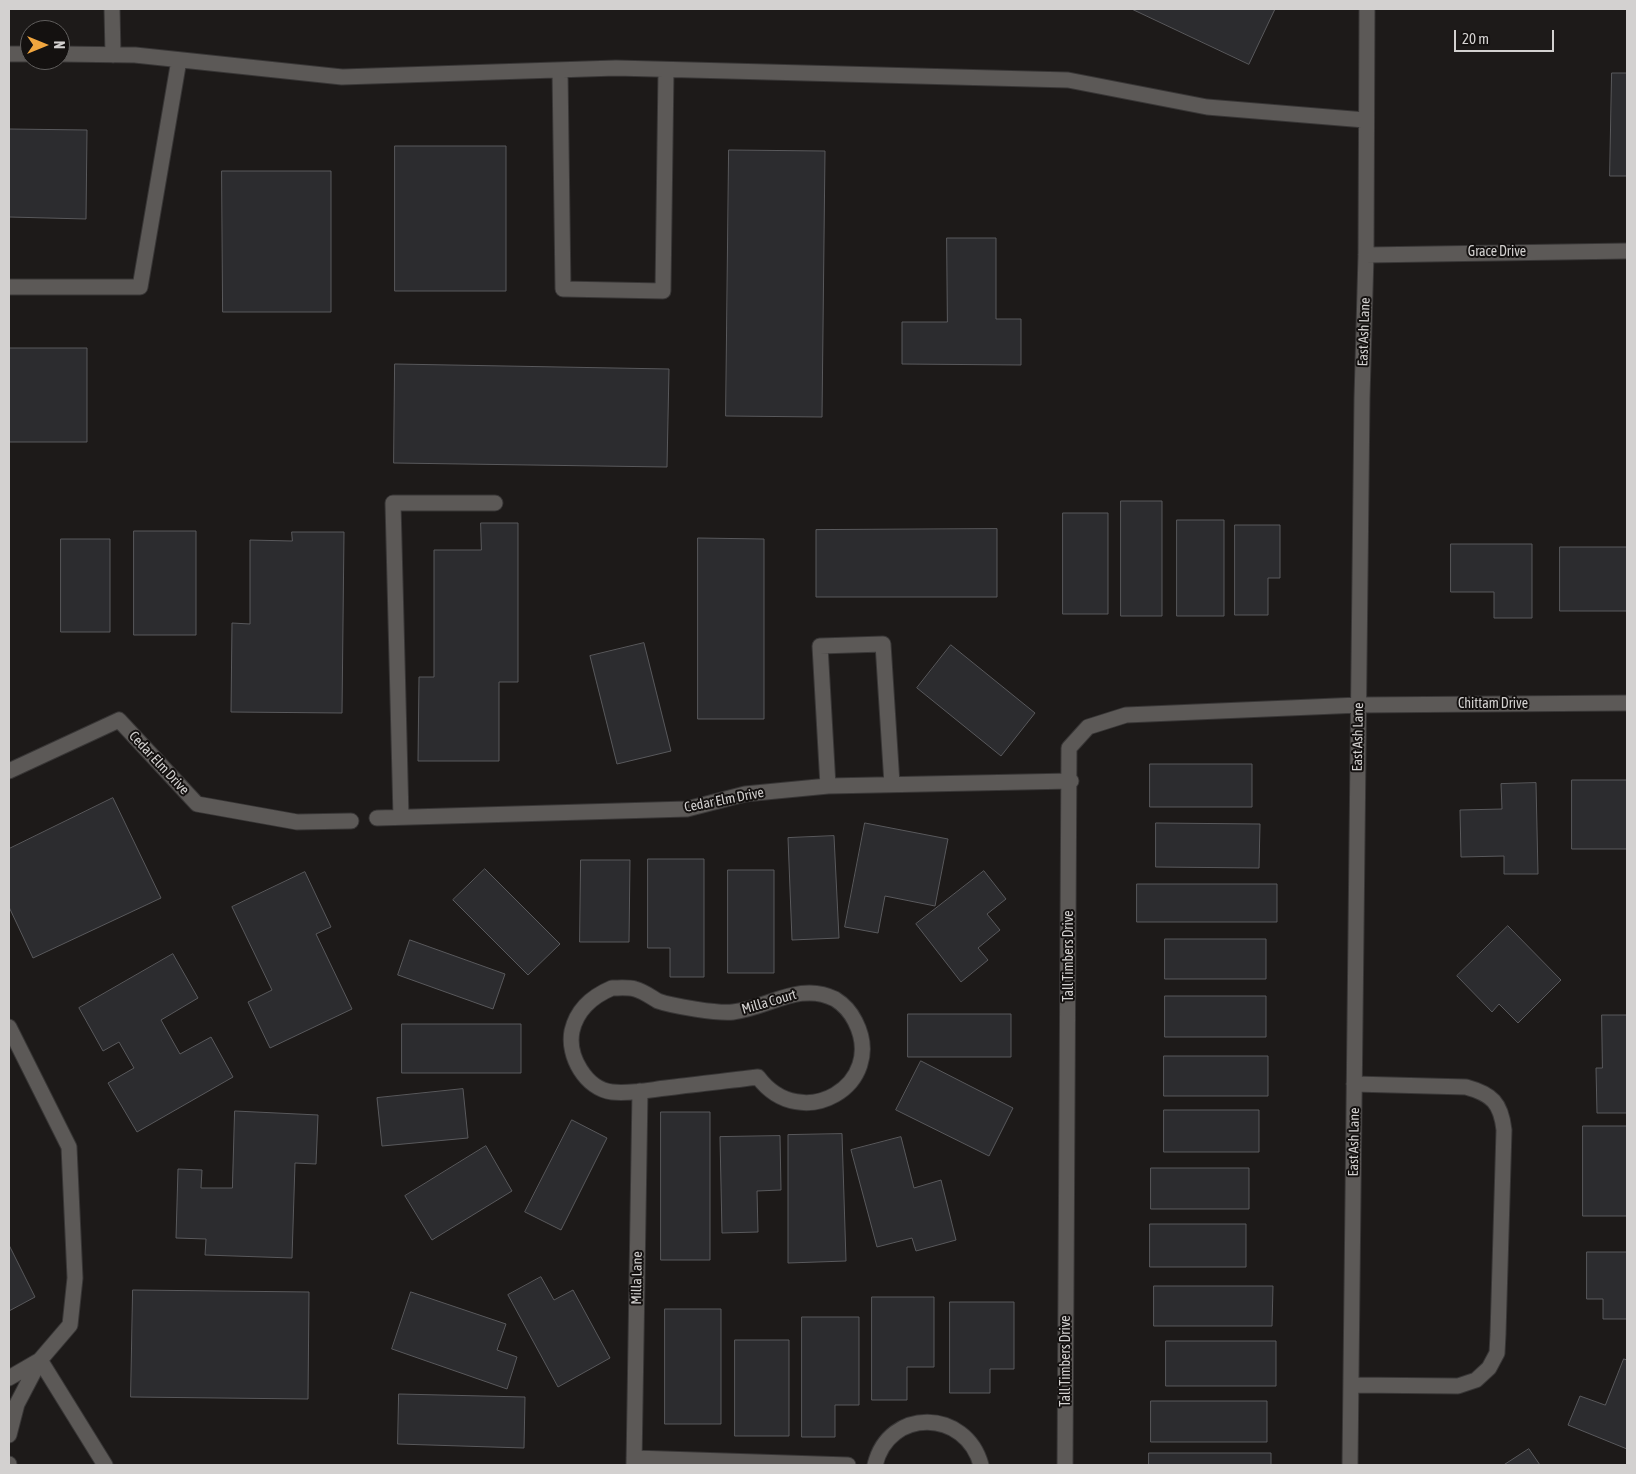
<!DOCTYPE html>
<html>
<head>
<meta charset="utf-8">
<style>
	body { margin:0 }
	#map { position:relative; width:1636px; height:1474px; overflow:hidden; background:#1d1a19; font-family:"Asap Condensed",sans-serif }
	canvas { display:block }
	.frame { position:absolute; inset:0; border:10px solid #d3d1d0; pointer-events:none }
	.north { position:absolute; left:20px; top:20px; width:50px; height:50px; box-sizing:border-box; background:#141110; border:1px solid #605e5d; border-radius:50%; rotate:90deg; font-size:14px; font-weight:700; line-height:20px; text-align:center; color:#d3d1d0 }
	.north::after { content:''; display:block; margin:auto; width:18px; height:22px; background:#f1a63f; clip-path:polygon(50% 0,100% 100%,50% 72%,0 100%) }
	.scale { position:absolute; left:1454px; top:30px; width:100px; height:22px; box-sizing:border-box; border:2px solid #d3d1d0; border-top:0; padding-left:6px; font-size:15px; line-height:18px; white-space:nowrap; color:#d3d1d0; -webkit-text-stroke:4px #141110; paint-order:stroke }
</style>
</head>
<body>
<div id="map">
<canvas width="1636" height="1474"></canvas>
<div class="frame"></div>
<div class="north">N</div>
<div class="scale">20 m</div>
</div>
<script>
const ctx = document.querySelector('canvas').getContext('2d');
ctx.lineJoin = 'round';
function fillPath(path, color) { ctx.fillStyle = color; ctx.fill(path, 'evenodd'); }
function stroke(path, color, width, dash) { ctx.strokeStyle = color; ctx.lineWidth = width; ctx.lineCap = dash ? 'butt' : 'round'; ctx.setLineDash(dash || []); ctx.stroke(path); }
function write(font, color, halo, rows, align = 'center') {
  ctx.font = font + ' "Asap Condensed",sans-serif'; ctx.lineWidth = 4; ctx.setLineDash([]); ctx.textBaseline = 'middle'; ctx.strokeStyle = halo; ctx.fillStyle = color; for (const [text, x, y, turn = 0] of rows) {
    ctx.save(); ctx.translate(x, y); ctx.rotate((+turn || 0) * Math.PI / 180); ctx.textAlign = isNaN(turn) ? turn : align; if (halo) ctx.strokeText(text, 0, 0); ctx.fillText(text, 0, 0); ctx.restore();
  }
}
const building = new Path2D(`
	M1132,9H1275L1249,64Z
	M1612,73H1627V176H1610Z
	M9,129L87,130L86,219L9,217Z
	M395,146H506V291H395Z
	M729,150L825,151L822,417L726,416Z
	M222,171H331V312H223Z
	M947,238H996V319H1021V365L902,364V322H947Z
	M9,348H87V442H9Z
	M395,364L669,369L667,467L394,463Z
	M1121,501H1162V616H1121Z
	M1063,513H1108V614H1063Z
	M1177,520H1224V616H1177Z
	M481,523H518V682H499V761H418L419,677H434V550H481Z
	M1235,525H1280V578H1268V615H1235Z
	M997,529V597H816V530Z
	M134,531H196V635H134Z
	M292,532H344L342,713L231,712L232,623L250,624V540L292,541Z
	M698,538L764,539V719H698Z
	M61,539H110V632H61Z
	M1451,544H1532V618H1494V592H1451Z
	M1560,547H1627V611H1560Z
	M644,643L671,751L617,764L590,656Z
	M951,645L1035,713L1001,756L917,688Z
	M1150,764H1252V807H1150Z
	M1572,780H1627V849H1572Z
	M1536,783L1538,874H1504V856L1461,857L1460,810L1502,809L1501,784Z
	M113,798L161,898L33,958L9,907V849Z
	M865,823L948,839L935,906L885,896L878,933L845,927Z
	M1156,823L1260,824L1259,868L1156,867Z
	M834,836L839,938L792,940L788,838Z
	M648,859H704V977H670V948H648Z
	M581,860H630L629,942H580Z
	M485,869L560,944L528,975L453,900Z
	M728,870H774V973H728Z
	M984,871L1006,899L987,914L1000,930L978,948L988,960L961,982L916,924Z
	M305,872L331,927L316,934L352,1009L270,1048L248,1002L272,990L232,907Z
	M1137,884H1277V922H1137Z
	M1508,926L1561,980L1518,1023L1499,1004L1492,1012L1457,976Z
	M1165,939H1266V979H1165Z
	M410,940L505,974L493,1009L398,975Z
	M173,954L198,998L161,1020L180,1054L211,1037L233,1077L137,1132L108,1083L134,1068L119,1042L103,1051L79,1008Z
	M1165,996H1266V1037H1165Z
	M908,1014H1011V1057H908Z
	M1602,1015H1627V1113H1597L1596,1068H1602Z
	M402,1024H521V1073H402Z
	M1164,1056H1268V1096H1164Z
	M921,1061L1013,1108L989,1156L896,1110Z
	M463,1089L468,1138L382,1146L377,1098Z
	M1164,1110H1259V1152H1164Z
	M235,1111L318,1115L316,1164L295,1163L292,1258L205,1255L206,1239L176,1238L178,1169L202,1170L201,1188H232Z
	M661,1112H710V1260H661Z
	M572,1120L607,1138L561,1230L525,1212Z
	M1583,1126H1627V1216H1583Z
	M842,1134L846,1261L788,1263V1135Z
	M780,1136L781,1190L757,1191L758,1232L722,1233L720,1137Z
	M901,1137L914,1188L941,1180L956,1240L916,1251L912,1238L877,1247L851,1150Z
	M486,1146L512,1191L432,1240L405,1196Z
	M1151,1168H1249V1209H1151Z
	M1150,1224H1246V1267H1150Z
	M9,1245L35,1297L9,1311Z
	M1587,1252H1627V1319H1603V1299H1587Z
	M541,1277L554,1300L573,1290L610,1358L558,1387L508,1295Z
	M1154,1286H1273L1272,1326H1154Z
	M133,1290L309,1292L308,1399L131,1397Z
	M411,1292L506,1324L497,1350L517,1357L507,1389L392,1349Z
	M872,1297H934V1367H907V1400H872Z
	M950,1302H1014V1369H990V1393H950Z
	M665,1309H721V1424H665Z
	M802,1317H859V1405H835V1437H802Z
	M735,1340H789V1436H735Z
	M1166,1341H1276V1386H1166Z
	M1624,1359L1627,1360V1449L1568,1425L1580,1396L1605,1405Z
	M399,1394L525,1397L524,1448L398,1444Z
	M1151,1401H1267V1442H1151Z
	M1529,1449L1540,1465H1504Z
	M1149,1453H1271V1465H1149Z`);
const minor = new Path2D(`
	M112,9L113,55
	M9,54H30
	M60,54L135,55L342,77L616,68L1068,80L1207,107L1365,120
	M560,70L563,289L663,291L666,70
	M1366,255L1627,251
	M9,287H140L179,60
	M9,771L119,720L197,804L297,822L351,821
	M828,786L820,646L883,644L892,784
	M401,817L393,503H495
	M377,818L687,809L745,794L828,786L1071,781
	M612,988C619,988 628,987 635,989C643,991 651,997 658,1001C672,1006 719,1014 733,1012C768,1008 800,981 835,999C843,1004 851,1013 855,1021C888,1085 801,1135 758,1077C727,1081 697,1084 666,1088C649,1090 630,1094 612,1092C586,1089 567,1056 572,1031C577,1009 593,996 612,988Z
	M9,1027L69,1147L75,1278L70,1325L40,1360L9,1378
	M40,1360L105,1465
	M1351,1385L1458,1386L1476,1380L1489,1368L1497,1353L1498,1334L1504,1130C1501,1103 1492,1094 1466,1087L1354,1084
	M9,1435L17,1404L40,1360
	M634,1458L848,1465
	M9,1464V1465
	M634,1465L640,1091
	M875,1465C889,1407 966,1409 981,1465
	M1065,1465L1069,748L1088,727L1126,715L1359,705L1627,703
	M1350,1465L1362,398L1366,255L1367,9`);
const streetNames = [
	["Grace Drive",1497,252],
	["East Ash Lane",1364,332,-88],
	["Chittam Drive",1493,704],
	["East Ash Lane",1358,737,-89],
	["Cedar Elm Drive",159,763,47],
	["Cedar Elm Drive",724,800,-11],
	["Tall Timbers Drive",1069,956,-90],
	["Milla Court",769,1002,-16],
	["East Ash Lane",1354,1142,-89],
	["Milla Lane",637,1278,-89],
	["Tall Timbers Drive",1066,1361,-90]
];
fillPath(building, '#2c2c2f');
stroke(building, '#59595c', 1);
stroke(minor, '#383636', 17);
stroke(minor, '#5c5957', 15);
write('14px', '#d3d1d0', '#141110', streetNames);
</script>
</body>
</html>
